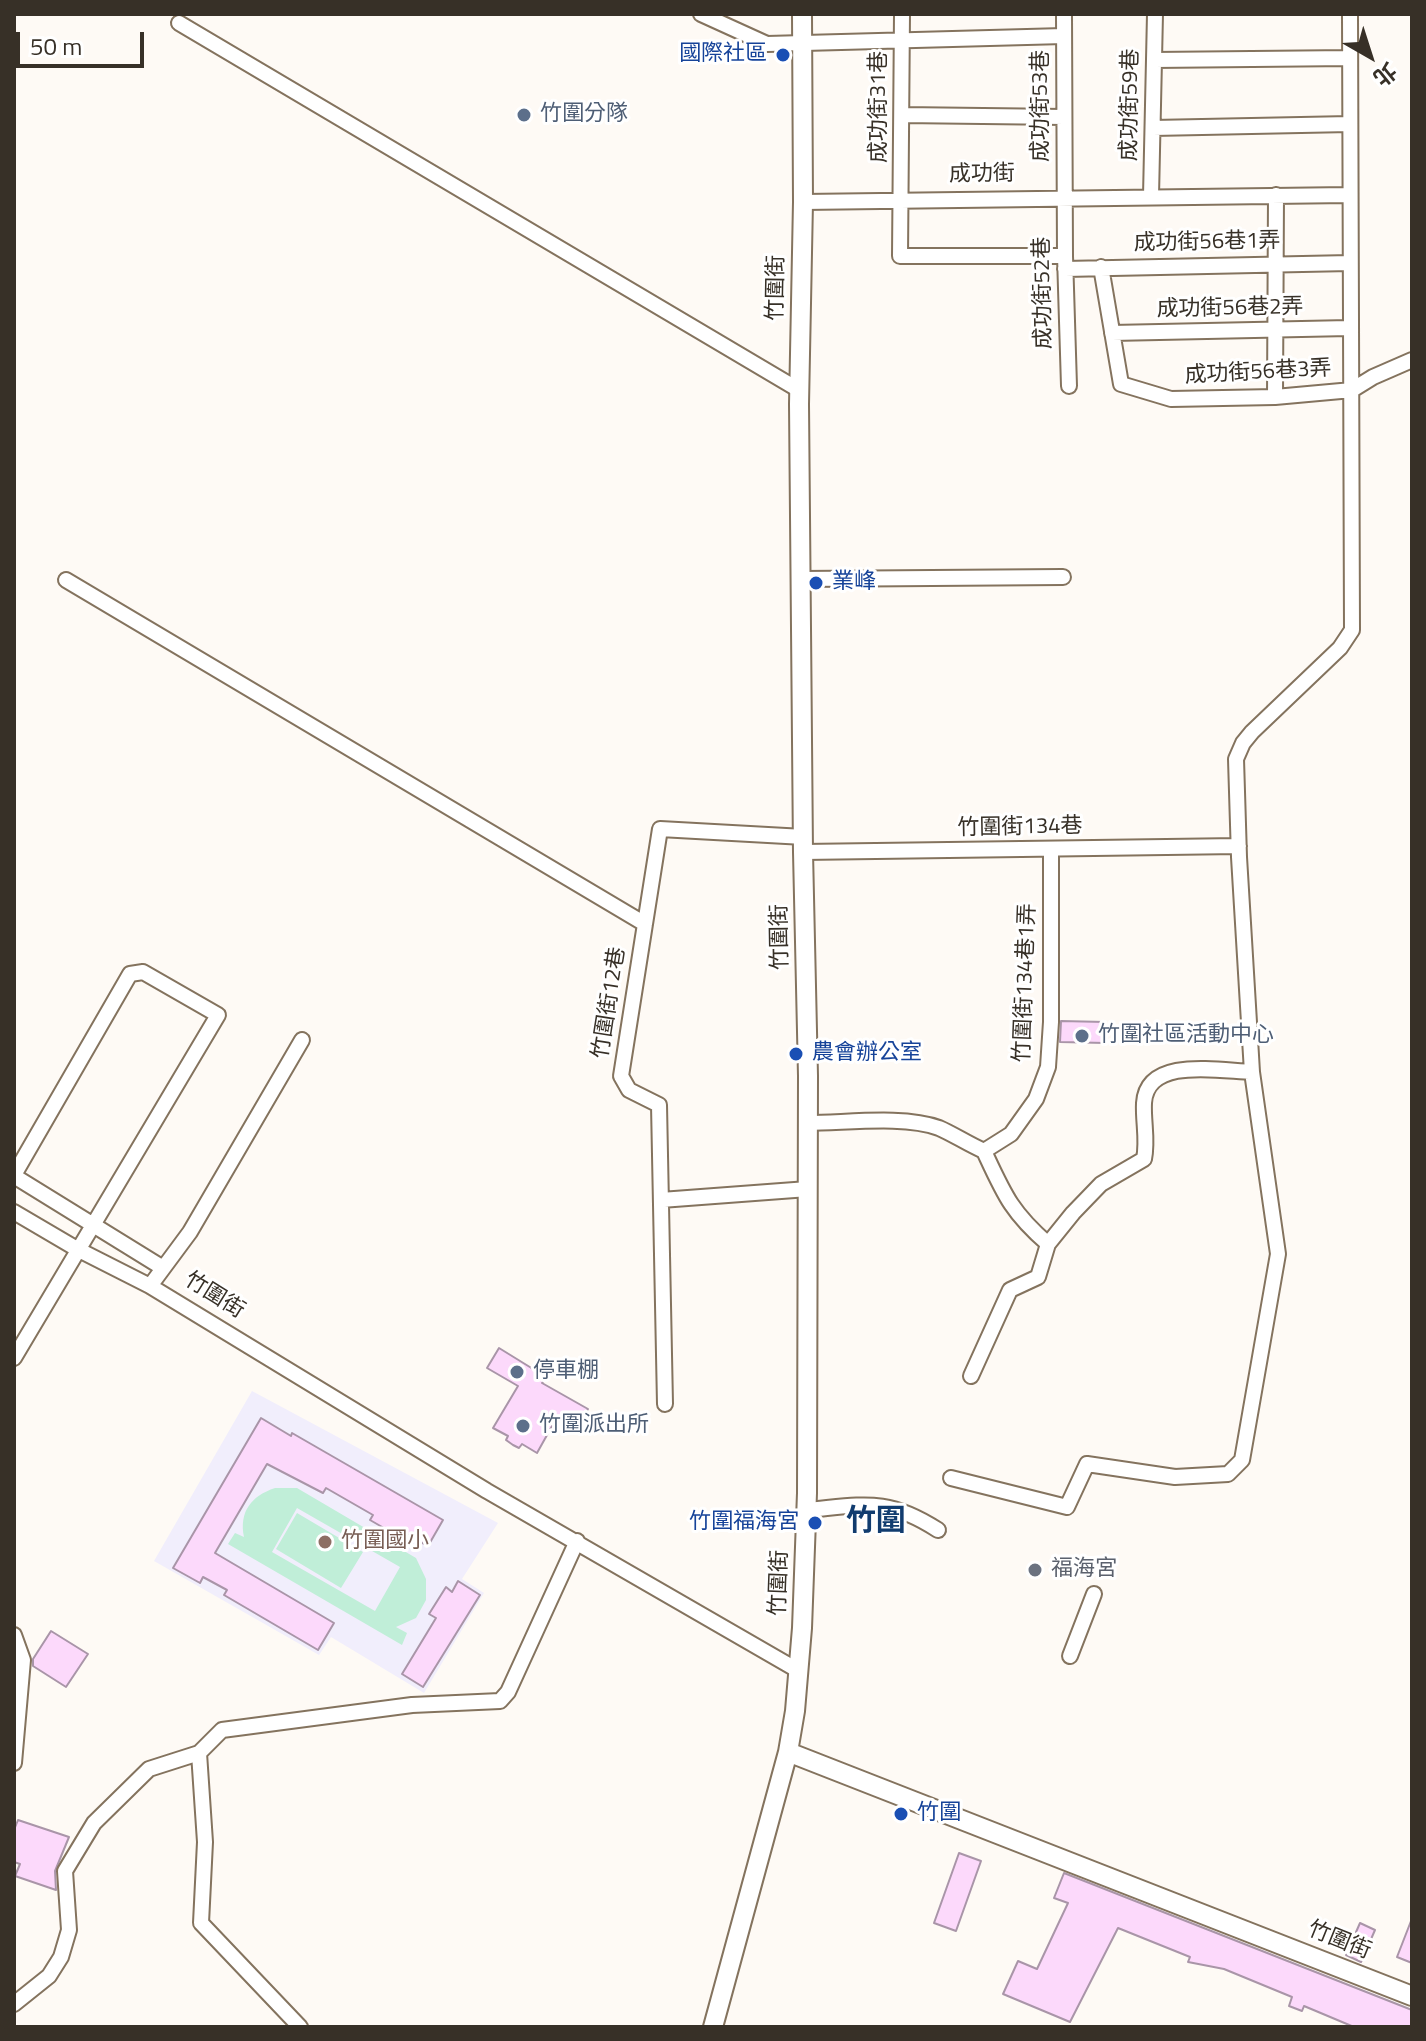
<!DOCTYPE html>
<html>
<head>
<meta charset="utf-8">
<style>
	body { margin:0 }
	#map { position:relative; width:1426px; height:2041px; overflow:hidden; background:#fefaf5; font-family:"Titillium Web","Noto Sans TC",sans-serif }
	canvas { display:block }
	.frame { position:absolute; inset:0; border:16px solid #373027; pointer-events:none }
	.north { position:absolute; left:1330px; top:16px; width:80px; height:80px; -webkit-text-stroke:6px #fff; paint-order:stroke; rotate:141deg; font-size:22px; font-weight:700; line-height:32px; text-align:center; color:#373027 }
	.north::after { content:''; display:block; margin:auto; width:28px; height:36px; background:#373027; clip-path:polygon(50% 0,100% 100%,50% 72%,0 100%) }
	.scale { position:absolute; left:16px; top:32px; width:128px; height:36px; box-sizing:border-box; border:4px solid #373027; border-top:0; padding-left:10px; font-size:24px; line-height:28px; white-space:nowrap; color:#373027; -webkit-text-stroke:6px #fff; paint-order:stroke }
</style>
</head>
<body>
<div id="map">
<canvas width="1426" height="2041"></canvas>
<div class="frame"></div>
<div class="north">北</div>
<div class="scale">50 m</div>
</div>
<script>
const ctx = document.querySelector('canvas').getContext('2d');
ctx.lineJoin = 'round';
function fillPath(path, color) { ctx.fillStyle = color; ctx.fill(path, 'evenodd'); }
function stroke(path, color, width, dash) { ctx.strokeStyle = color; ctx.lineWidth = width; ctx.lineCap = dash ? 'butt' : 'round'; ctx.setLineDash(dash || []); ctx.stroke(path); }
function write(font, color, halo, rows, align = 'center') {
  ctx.font = font + ' "Titillium Web","Noto Sans TC",sans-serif'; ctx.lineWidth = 6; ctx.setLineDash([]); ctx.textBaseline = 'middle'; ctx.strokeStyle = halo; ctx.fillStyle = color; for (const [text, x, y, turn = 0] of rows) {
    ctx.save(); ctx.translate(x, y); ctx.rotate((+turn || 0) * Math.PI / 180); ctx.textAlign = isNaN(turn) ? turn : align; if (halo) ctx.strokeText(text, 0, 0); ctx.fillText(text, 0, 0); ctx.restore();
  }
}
const education = new Path2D(`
	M252,1391L498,1523L462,1579L484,1593L424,1693L331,1637L319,1655L154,1561Z`);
const green = new Path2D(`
	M275,1488H297L416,1558L426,1579V1600L416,1618L396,1627L407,1633L402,1645L228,1544L235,1533L244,1537C239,1512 251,1496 275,1488ZM297,1508L400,1567L375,1611L272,1552Z
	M297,1513L363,1552L341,1588L276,1549Z`);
const building = new Path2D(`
	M1061,1021L1105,1022V1043L1060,1042Z
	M499,1348L546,1377L542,1383L588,1409L575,1430L556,1419L537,1453L522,1444L519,1448L513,1445L506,1440L508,1436L493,1428L518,1386L487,1368Z
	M261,1418L291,1436L292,1433L443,1520L428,1546L399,1530L396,1535L370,1520L373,1515L326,1488L323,1493L267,1464L215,1553L334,1623L318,1650L224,1595L227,1590L203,1577L200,1583L173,1568Z
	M458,1581L480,1595L423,1687L402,1674L436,1618L429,1614L446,1587L452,1592Z
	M51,1631L88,1654L66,1687L33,1666V1659Z
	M18,1820L69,1837L55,1871L56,1890L15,1876L20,1864L14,1862V1830Z
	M959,1853L981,1861L956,1931L934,1923Z
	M1064,1873L1412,2010V2027H1354L1304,2006L1302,2011L1289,2006L1292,1997L1224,1969L1188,1962L1190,1957L1118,1928L1070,2022L1003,1994L1018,1961L1037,1969L1068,1903L1054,1898Z
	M1411,1921H1412V1963L1397,1957Z
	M1360,1923L1375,1930L1361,1962L1346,1955Z`);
const minor = new Path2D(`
	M701,14L767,44L1064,36
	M902,14L900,256H1065
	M1064,14L1065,256L1069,386
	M179,23L799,390
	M1154,60L1350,58
	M902,115L1064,117
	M1153,128L1350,124
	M1151,196L1155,14
	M803,202L1349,195
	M1101,267L1121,384L1171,399L1275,397L1352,390L1373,377L1412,360
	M1065,269L1350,263
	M1112,333L1349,328
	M1275,397L1276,195
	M801,579L1063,577
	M66,580L645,924
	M803,852L1239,846
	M808,1123C846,1123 904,1115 939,1128C953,1134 968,1144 984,1151L1011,1134L1036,1099L1048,1067L1051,1022V850
	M984,1151C1004,1194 1011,1212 1048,1244
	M14,1175L130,974L143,972L218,1015L14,1358
	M14,1176L163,1268
	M661,1200L808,1189
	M14,1212L77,1249L150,1286L487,1491L799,1671
	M150,1286L190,1232L302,1040
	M971,1376L1010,1290L1038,1277L1048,1244L1073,1213L1101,1184L1144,1159C1148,1140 1143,1122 1144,1103C1147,1056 1220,1071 1252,1072
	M665,1404L659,1105L629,1090L621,1076L660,829L804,837
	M951,1478L1067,1507L1087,1464L1175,1477L1228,1474L1242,1460L1278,1254L1252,1072L1239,857L1236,759L1243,743L1252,732L1340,648L1352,630L1350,14
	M806,1510C864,1505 887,1497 938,1530
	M14,1635L23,1660L14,1763
	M1070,1656L1094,1594
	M14,2004L49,1976L61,1957L69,1930L65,1871L94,1823L149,1769L199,1753
	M300,2027L201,1923L205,1842L199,1753L222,1730L412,1705L500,1701L508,1692L577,1541`);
const tertiary = new Path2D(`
	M788,1752L1412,1996
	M713,2027L788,1752L795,1711L802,1628L807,1493L808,1076L803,852L799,404L803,202L802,14`);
const markers = [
	[783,55,8,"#1a4fb4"],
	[524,115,8,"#5c6f8a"],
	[816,583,8,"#1a4fb4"],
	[1082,1036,8,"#5c6f8a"],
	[796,1054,8,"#1a4fb4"],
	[517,1372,8,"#5c6f8a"],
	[523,1426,8,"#5c6f8a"],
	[815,1523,8,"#1a4fb4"],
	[325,1542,8,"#8d6e63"],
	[1035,1570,8,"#6b7280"],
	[901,1814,8,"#1a4fb4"]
];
const transitNames = [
	["國際社區",767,55,"right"],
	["業峰",832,583],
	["農會辦公室",812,1054],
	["竹圍福海宮",799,1523,"right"],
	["竹圍",917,1814]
];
const streetNames = [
	["成功街59巷",1131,105,-89],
	["成功街53巷",1042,106,-90],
	["成功街31巷",880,107,-90],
	["成功街",982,175,-1],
	["成功街56巷1弄",1207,243,-1],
	["竹圍街",777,288,-89],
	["成功街52巷",1044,293,-91],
	["成功街56巷2弄",1230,309,-1],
	["成功街56巷3弄",1258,373,-3],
	["竹圍街134巷",1020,828,-1],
	["竹圍街",781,937,-91],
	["竹圍街134巷1弄",1026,983,-88],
	["竹圍街12巷",610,1003,-81],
	["竹圍街",214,1296,32],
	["竹圍街",780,1583,-88],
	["竹圍街",1339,1941,22]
];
const serviceNames = [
	["竹圍分隊",540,115],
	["竹圍社區活動中心",1098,1036],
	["停車棚",533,1372],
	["竹圍派出所",539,1426]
];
const educationNames = [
	["竹圍國小",341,1542]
];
const worshipNames = [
	["福海宮",1051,1570]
];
const districtNames = [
	["竹圍",876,1523]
];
fillPath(education, '#f1eefc');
fillPath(green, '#c0eed8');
fillPath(building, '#fcd9fb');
stroke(building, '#a995a8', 2);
stroke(minor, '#84735e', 18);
stroke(tertiary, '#84735e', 22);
stroke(minor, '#fff', 14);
stroke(tertiary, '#fff', 18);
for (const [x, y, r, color] of markers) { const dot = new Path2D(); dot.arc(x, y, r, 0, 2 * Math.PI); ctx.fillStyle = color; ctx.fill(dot); stroke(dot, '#fff', 3); }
write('22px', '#164399', '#fff', transitNames, 'left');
write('22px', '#373027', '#fff', streetNames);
write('22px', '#4e5e75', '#fff', serviceNames, 'left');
write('22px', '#785e54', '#fff', educationNames, 'left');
write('22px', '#5b616d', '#fff', worshipNames, 'left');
write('bold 30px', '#113c6f', '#fff', districtNames);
</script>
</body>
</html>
